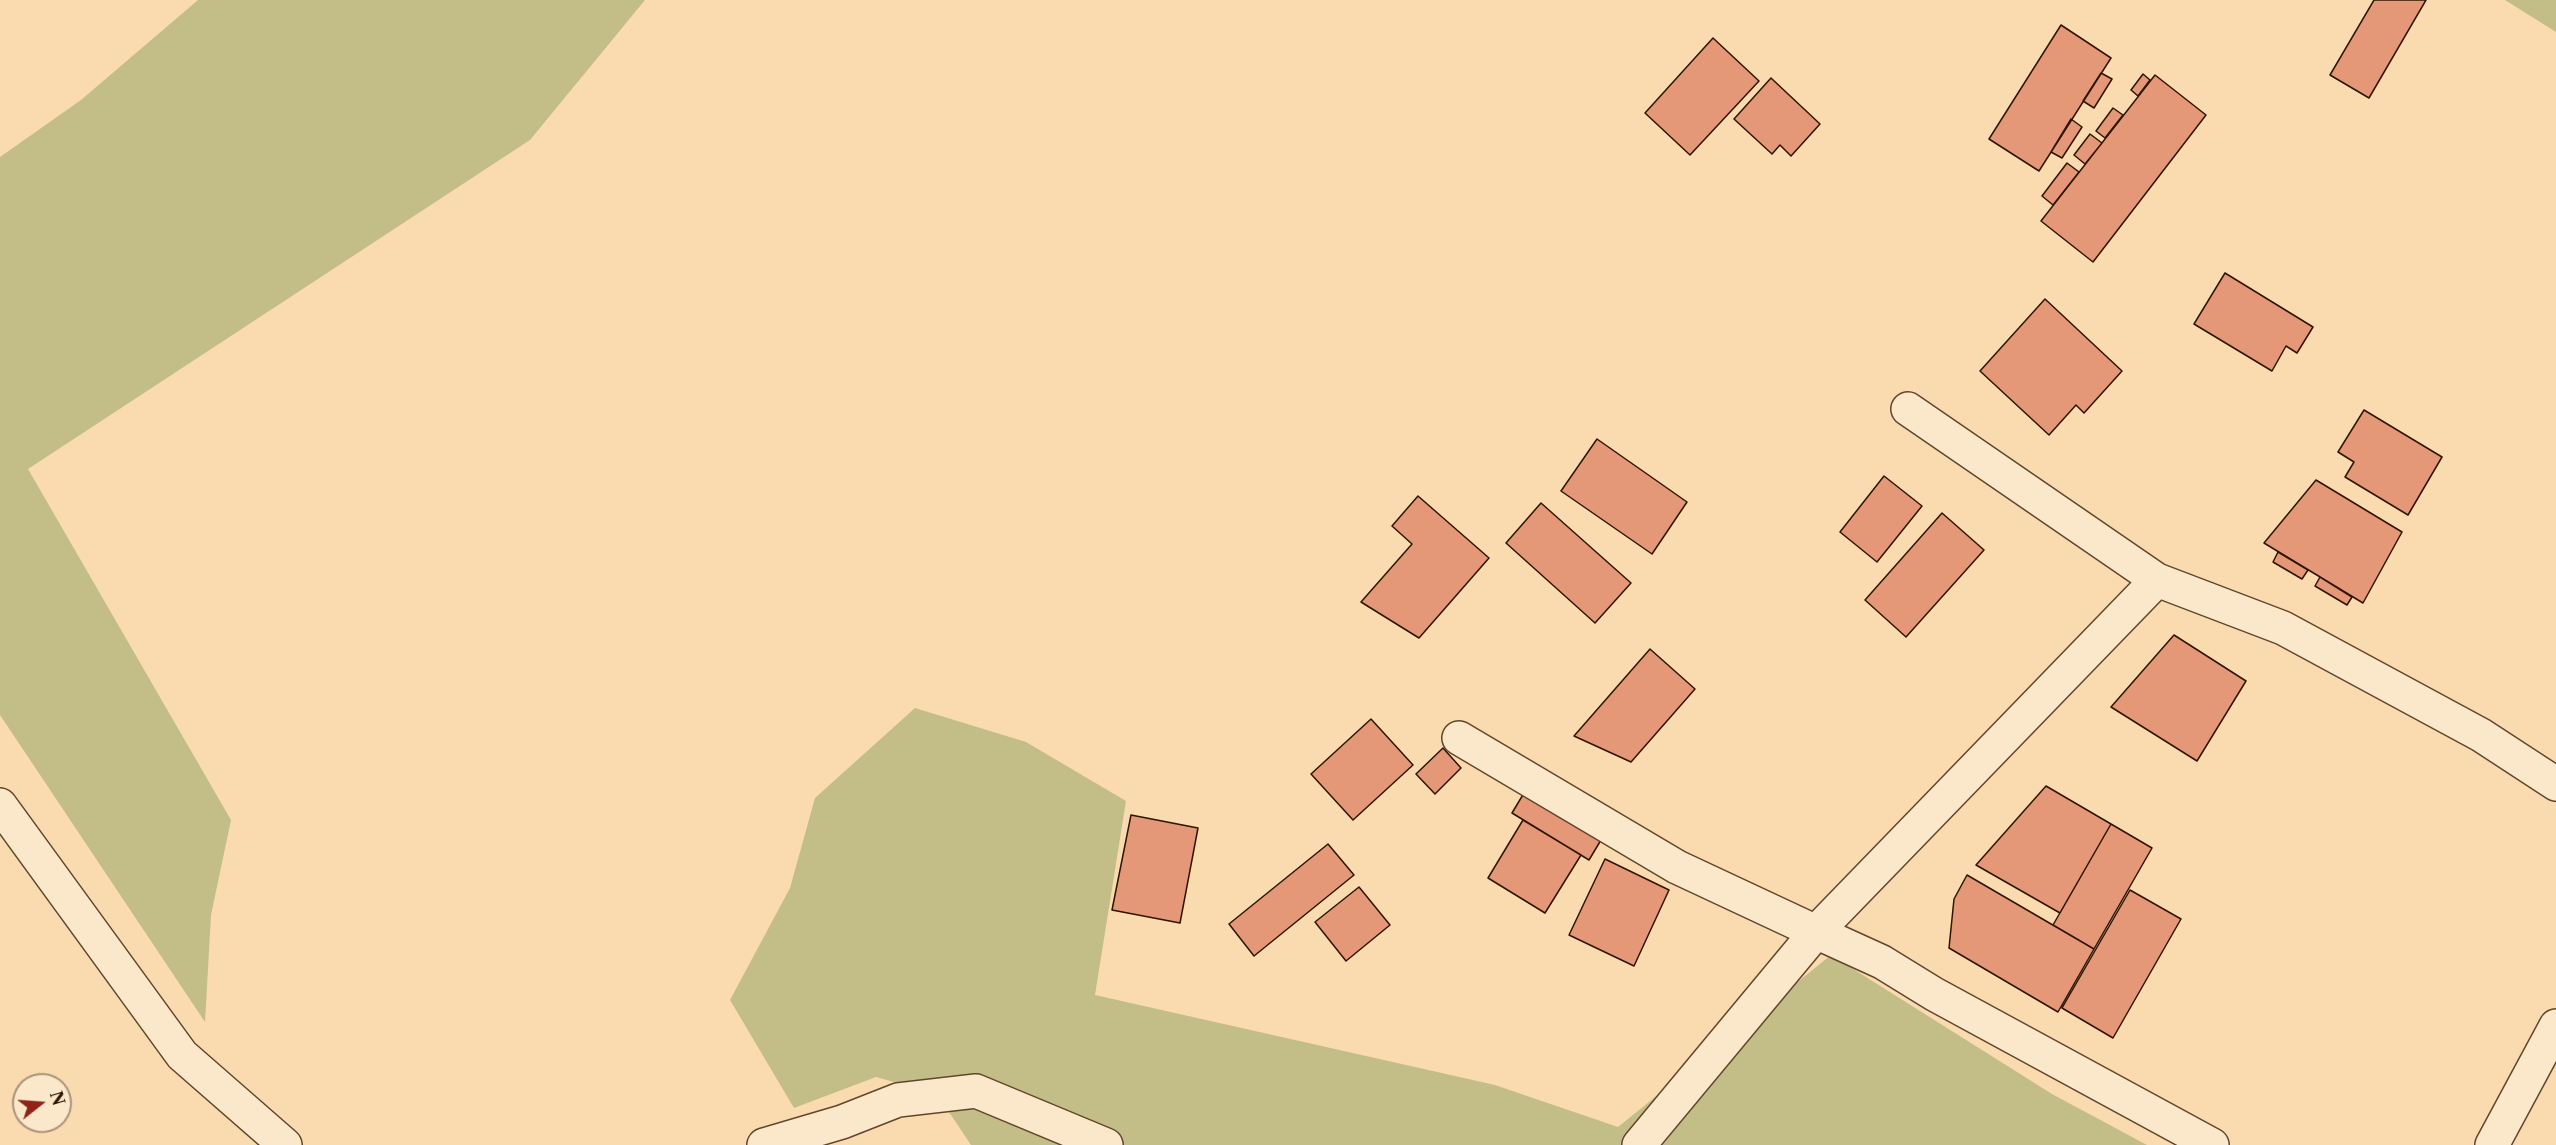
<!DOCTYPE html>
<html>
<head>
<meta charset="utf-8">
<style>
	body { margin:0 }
	#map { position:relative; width:2556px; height:1145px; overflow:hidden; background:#f9dbaf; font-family:"Libre Caslon Text",serif }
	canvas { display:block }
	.north { position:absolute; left:12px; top:1073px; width:60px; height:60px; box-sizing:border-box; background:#fbe8cb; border:2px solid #a9937a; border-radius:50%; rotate:73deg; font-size:16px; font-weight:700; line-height:24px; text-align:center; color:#2f1400 }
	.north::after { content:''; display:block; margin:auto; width:21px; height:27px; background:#8f2418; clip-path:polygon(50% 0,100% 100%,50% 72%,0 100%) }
</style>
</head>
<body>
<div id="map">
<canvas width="2556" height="1145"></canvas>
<div class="north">N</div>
</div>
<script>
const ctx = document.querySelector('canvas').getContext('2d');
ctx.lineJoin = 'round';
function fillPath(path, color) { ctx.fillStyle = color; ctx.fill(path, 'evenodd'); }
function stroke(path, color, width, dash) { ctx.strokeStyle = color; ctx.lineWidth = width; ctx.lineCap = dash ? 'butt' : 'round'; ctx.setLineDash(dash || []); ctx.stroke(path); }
const green = new Path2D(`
	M198,0H645L530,140L28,469L231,820L211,915L205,1022L0,715V157L81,100Z
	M2505,0H2556V32Z
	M915,708L1026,742L1126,801L1095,995L1495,1085L1618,1127L1831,955L2052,1094L2147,1145H971L937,1094L876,1077L794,1108L730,1000L790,888L815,798Z`);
const building = new Path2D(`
	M2374,0H2426L2369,98L2330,75Z
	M2061,25L2111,58L2039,171L1989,139Z
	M1713,38L1759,81L1690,155L1645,113Z
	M2101,73L2112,79L2094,108L2083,101Z
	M2143,74L2150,80L2138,96L2131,90Z
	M2155,75L2206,115L2093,262L2041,221Z
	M1771,78L1820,124L1791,156L1780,145L1772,154L1734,119Z
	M2113,108L2123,115L2105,138L2096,131Z
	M2071,119L2082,127L2062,158L2051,152Z
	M2090,134L2102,143L2085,164L2074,155Z
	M2067,163L2079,172L2053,205L2042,196Z
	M2225,273L2313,327L2297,353L2286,346L2272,371L2194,324Z
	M2045,299L2122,371L2084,413L2076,405L2049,435L1980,371Z
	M2364,410L2442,457L2408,515L2345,477L2354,462L2338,452Z
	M1597,439L1687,502L1652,554L1561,491Z
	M1884,476L1922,506L1877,562L1840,532Z
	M2316,480L2402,532L2363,603L2264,543Z
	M1418,496L1489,558L1419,638L1361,602L1412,544L1392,526Z
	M1541,503L1631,583L1595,623L1506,543Z
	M1942,513L1984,550L1906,637L1865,600Z
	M2278,552L2308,570L2302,579L2273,562Z
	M2320,577L2352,597L2347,605L2315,586Z
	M2174,635L2246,681L2197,761L2111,707Z
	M1650,649L1695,689L1631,762L1574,736Z
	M1371,719L1413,765L1353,820L1311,774Z
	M1443,748L1461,768L1435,794L1416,774Z
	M2046,786L2111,824L2060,913L1976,865Z
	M1524,793L1601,840L1589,860L1512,813Z
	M1131,815L1198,828L1180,923L1112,910Z
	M1523,820L1581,855L1545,913L1488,878Z
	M2111,824L2152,848L2094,949L2053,925Z
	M1328,844L1354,875L1254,956L1229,924Z
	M1605,859L1669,890L1634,966L1569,935Z
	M1967,875L2094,949L2058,1012L1949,948L1954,899Z
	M1359,887L1390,925L1346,961L1315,922Z
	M2130,890L2181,919L2113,1038L2062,1008Z`);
const minor = new Path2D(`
	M1908,409L2157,580L2283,628L2481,735L2556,784
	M1459,738L1677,867L1816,932L2157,580
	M0,805L182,1055L285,1145
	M764,1145L842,1122L898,1100L976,1091L1106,1145
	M1639,1145L1816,932L1882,962L1934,994L2212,1145
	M2492,1145L2556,1026`);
fillPath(green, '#c3be87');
fillPath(building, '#e49877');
stroke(building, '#2f1400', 1.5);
stroke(minor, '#62462c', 36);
stroke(minor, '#fbe8cb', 33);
</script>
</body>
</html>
